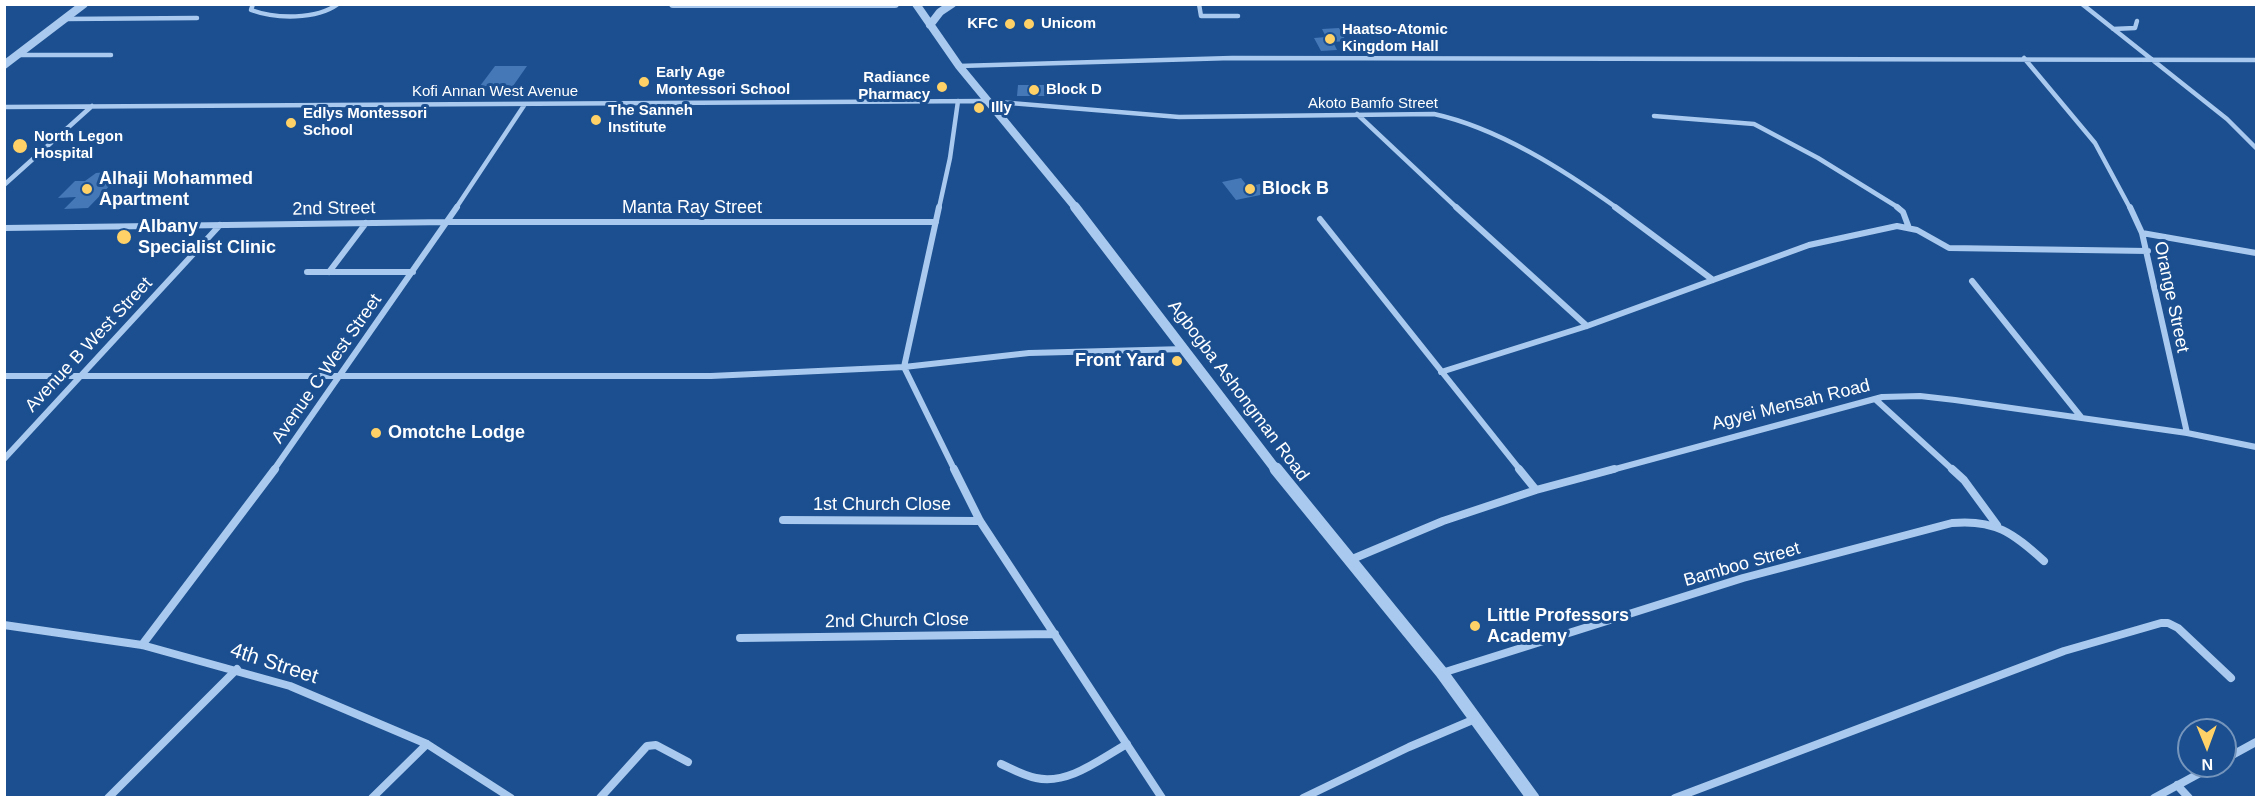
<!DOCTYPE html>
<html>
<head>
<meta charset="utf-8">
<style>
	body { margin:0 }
	#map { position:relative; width:2261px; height:802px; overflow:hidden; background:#1b4f8f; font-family:Helvetica,sans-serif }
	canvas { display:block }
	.frame { position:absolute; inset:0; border:6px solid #fff; pointer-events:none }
	.north { position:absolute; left:2177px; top:718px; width:60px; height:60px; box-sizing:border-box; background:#1b4f8f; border:2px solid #7695bc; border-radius:50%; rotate:179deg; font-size:16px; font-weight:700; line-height:24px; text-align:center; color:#fff }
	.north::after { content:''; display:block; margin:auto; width:21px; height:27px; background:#ffd166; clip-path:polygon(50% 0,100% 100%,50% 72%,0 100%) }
</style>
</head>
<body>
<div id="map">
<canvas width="2261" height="802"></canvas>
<div class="frame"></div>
<div class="north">N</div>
</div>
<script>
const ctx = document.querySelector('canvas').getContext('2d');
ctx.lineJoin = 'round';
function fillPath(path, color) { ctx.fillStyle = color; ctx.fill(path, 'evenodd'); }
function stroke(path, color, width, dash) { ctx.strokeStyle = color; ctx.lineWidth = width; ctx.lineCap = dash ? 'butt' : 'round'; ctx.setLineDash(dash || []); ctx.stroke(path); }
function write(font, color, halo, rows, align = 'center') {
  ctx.font = font + ' Helvetica,sans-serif'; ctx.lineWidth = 6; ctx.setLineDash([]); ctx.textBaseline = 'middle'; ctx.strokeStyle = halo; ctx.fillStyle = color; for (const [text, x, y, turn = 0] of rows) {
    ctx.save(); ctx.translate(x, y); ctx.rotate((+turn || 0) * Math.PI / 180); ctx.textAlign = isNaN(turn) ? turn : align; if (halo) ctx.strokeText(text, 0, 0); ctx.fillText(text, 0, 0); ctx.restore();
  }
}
const building = new Path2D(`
	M1339,28L1346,41L1333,42L1337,50L1321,51L1314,38L1326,37L1322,29Z
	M495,66H527L513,86H480Z
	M1018,85H1051L1050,96H1017Z
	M107,172H123L88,208L64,209L76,197L58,198L75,181H85L96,173Z
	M1241,178L1248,187L1267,182L1275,192L1236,200L1222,182Z`);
const minorFar2 = new Path2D(`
	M253,4L251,10C276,19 316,20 338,4
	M1199,4L1201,16H1238
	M2082,4L2227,119L2256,148
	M65,19L197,18
	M2113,29L2135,28L2137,21
	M18,55H111
	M2024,58L2095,143L2130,208
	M959,66L1232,58L2256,60
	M4,107L986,101L1179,117L1434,114C1498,128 1564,170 1617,208
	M1357,114L1457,208
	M1654,116L1754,124L1818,158L1899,208
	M4,185L92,106
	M456,208L525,104
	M939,208L950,158L958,101`);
const minorFar1 = new Path2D(`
	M939,207L904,367L955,471
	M1456,207L1587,326
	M1615,207L1713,280
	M1897,207L1903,212L1909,228
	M2130,207L2142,233L2187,433
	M1320,219L1521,471
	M4,228L448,222H936
	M2142,233L2256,253
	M307,272H413
	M329,272L366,223
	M1972,281L2081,417
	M1441,372L1587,326L1809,245L1897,226L1917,230L1949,248L2148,251
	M4,376H711L904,367L1029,353L1185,349
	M1875,399L1954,471
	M4,459L220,225
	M273,471L457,207
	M1608,471L1882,397L1920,396L1955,400L2187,433L2256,447`);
const minor = new Path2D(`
	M954,469L980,521L1162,798
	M1519,469L1536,490
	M1952,469L1964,480L1997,525
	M783,520L980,521
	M1350,560L1443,521L1536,490L1614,469
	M4,625L142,645L290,686L427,744L511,798
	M740,638L1055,634
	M142,645L275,469
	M1442,673L1743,578L1952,523C1995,519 2013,533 2044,561
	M2225,759L2256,742
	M1001,764C1012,769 1024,776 1036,778C1069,785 1100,759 1127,744
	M2177,785L2189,798
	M108,798L237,669
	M372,798L427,744
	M600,798L647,746L656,745L688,762
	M1303,798L1409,747L1475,719
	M1675,798L2064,651L2161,623H2168L2178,628L2231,678
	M2154,798L2213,766`);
const tertiaryFar2 = new Path2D(`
	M673,4H895
	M916,4L959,66L1076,208
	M930,25L940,12L952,4
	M4,65L84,4`);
const tertiaryFar1 = new Path2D(`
	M1075,207L1277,471`);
const tertiary = new Path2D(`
	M1276,469L1442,673L1533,798`);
const markers = [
	[1010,24,6,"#ffd166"],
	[1029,24,6,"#ffd166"],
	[1330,39,6,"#ffd166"],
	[644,82,6,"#ffd166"],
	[942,87,6,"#ffd166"],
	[1034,90,6,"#ffd166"],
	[979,108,6,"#ffd166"],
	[596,120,6,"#ffd166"],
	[291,123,6,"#ffd166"],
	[20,146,8,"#ffd166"],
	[87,189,6,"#ffd166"],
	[1250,189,6,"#ffd166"],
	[124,237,8,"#ffd166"],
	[1177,361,6,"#ffd166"],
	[376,433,6,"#ffd166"],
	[1475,626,6,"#ffd166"]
];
const farPoinames = [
	["KFC",998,24,"right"],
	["Unicom",1041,24],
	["Haatso-Atomic",1342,30],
	["Kingdom Hall",1342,47],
	["Early Age",656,73],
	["Montessori School",656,90],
	["Radiance",930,78,"right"],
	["Pharmacy",930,95,"right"],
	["Block D",1046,90],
	["Illy",991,108],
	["The Sanneh",608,111],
	["Institute",608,128],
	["Edlys Montessori",303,114],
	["School",303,131],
	["North Legon",34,137],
	["Hospital",34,154]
];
const farStreetnames = [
	["Kofi Annan West Avenue",495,92],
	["Akoto Bamfo Street",1373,104]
];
const poiNames = [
	["Alhaji Mohammed",99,179],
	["Apartment",99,200],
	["Block B",1262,189],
	["Albany",138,227],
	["Specialist Clinic",138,248],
	["Front Yard",1165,361,"right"],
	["Omotche Lodge",388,433],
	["Little Professors",1487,616],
	["Academy",1487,637]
];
const streetNames = [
	["Manta Ray Street",692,208],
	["2nd Street",334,209,-1],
	["Orange Street",2171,297,78],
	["Avenue B West Street",89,345,-47],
	["Avenue C West Street",327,369,-55],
	["Agbogba Ashongman Road",1238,391,53],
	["Agyei Mensah Road",1791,405,-14],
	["1st Church Close",882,505],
	["Bamboo Street",1742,565,-16],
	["2nd Church Close",897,621,-1]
];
const nearStreetnames = [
	["4th Street",274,664,18]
];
fillPath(building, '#4478b7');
stroke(minorFar2, '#a9c9ee', 4.5);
stroke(minorFar1, '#a9c9ee', 6);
stroke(minor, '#a9c9ee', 8);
stroke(tertiaryFar2, '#a9c9ee', 8);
stroke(tertiaryFar1, '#a9c9ee', 10);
stroke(tertiary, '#a9c9ee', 13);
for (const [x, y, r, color] of markers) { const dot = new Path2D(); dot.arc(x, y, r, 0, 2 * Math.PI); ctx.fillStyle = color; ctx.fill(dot); stroke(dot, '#1b4f8f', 2); }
write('bold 15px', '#fff', '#1b4f8f', farPoinames, 'left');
write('15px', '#fff', '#1b4f8f', farStreetnames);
write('bold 18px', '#fff', '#1b4f8f', poiNames, 'left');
write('18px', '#fff', '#1b4f8f', streetNames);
write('21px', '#fff', '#1b4f8f', nearStreetnames);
</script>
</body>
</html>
